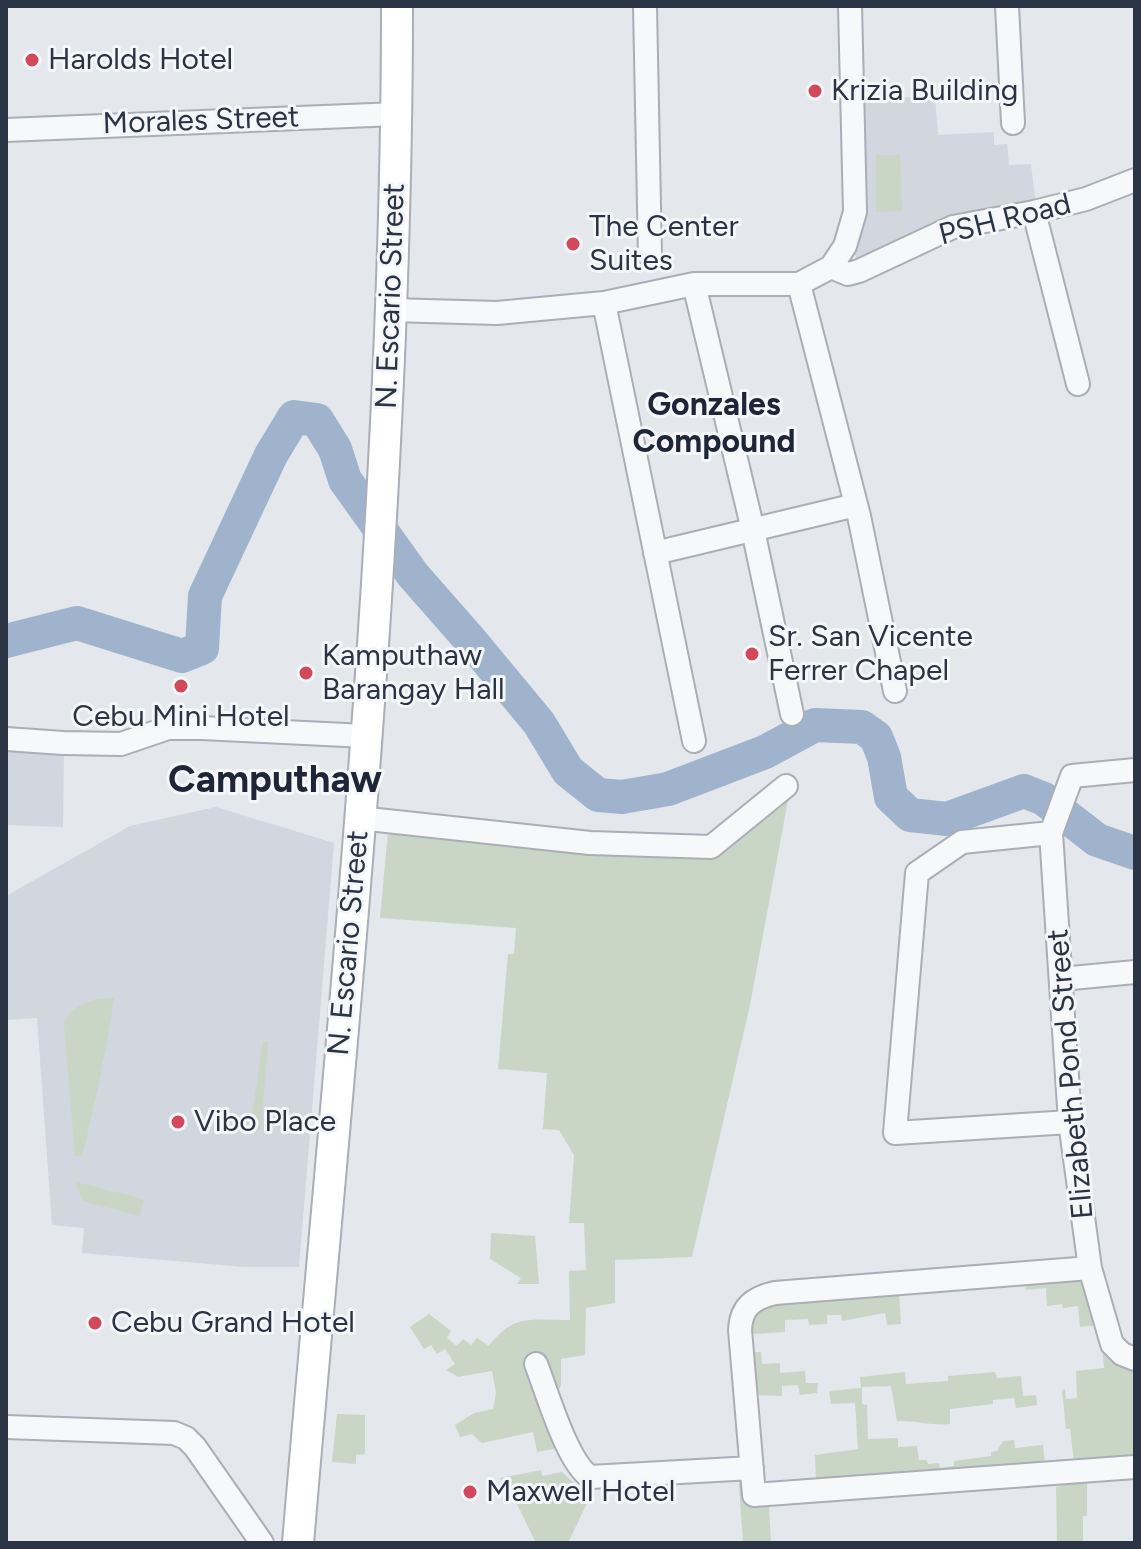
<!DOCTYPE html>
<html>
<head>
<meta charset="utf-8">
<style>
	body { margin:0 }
	#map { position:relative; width:1141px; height:1549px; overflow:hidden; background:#e4e7ec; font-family:Figtree,sans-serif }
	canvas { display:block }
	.frame { position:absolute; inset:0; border:8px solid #2b3445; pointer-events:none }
</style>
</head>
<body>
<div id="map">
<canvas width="1141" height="1549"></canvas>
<div class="frame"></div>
</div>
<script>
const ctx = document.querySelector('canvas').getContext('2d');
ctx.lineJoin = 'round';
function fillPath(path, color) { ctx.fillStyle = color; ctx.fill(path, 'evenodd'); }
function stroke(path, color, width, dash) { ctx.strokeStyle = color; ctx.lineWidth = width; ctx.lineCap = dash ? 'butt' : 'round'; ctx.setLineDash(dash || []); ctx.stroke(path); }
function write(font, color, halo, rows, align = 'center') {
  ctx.font = font + ' Figtree,sans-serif'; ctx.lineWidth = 6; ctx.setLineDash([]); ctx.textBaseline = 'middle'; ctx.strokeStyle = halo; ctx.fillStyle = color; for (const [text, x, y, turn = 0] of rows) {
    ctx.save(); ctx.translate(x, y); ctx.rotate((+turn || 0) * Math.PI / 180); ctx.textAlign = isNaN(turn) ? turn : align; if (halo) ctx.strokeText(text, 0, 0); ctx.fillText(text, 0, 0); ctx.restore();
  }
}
const built = new Path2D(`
	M935,96L938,135L994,132V145L1007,144L1009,165L1031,164L1036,207L861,267L849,242L863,99Z
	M6,743L64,746L63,827L6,825Z
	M216,807L334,843L299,1267H245L82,1253L84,1228L52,1225L37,1018L6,1020V896L130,826Z`);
const green = new Path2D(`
	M876,155H900L902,211L876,212Z
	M788,800L750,1005L692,1257L615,1260V1303L586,1308L585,1355L561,1359V1385L545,1419L558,1448L537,1452L533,1432L482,1443L472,1434L460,1437L455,1425L474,1413L493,1409L496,1392L492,1371L458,1377L446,1370L455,1364L445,1349L437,1354L431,1345L424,1349L410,1327L429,1314L451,1331L447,1338L457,1346L463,1339L471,1345L477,1338L489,1346C513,1313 533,1320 570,1320L569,1271L586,1270L584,1223H569L574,1155L559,1130L543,1129L547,1073L498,1069L508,954H514L516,928L380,918L389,821L719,847L768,803Z
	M114,998C106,1052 95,1104 82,1157L75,1155L64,1023C71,1005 95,997 114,998Z
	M263,1041L268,1042L261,1130L250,1129Z
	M76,1182L144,1199L140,1216L82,1201Z
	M491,1233L535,1236L539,1284H517L521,1278L490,1259Z
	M1084,1279L1100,1325L1080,1327L1078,1306L1063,1308L1062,1304L1047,1306L1046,1288L1026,1290L1027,1282Z
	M899,1293L901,1324L887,1325L885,1313L842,1321L841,1315H827V1324L809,1325L808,1319L785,1320V1332L753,1334L752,1317L765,1303Z
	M1102,1343L1135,1367V1459L1074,1462L1070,1429H1066L1062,1390L1065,1389L1066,1399L1077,1398L1076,1371L1104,1368Z
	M754,1352H761L762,1364L780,1363V1373L805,1371L806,1383H818L817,1393L800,1395L798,1385L782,1386V1396L756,1395Z
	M905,1372L906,1384L948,1381V1376L995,1372L997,1378L1021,1376L1023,1396L1036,1395L1037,1405L1016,1408L1014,1398L993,1400V1404L950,1409V1424C932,1426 916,1420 897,1421L891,1386L862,1387V1404L867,1405L868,1439L898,1438V1447L917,1446L919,1460H927L928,1464L939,1463L940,1468L954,1466V1461L991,1456V1452L997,1451L1003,1441L1014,1440L1015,1448L1043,1445L1045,1465L816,1481L815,1455L858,1449L855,1403L831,1404L829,1391L861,1388L860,1377Z
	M337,1414L365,1415V1454L356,1455V1464L332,1462Z
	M541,1470L542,1476L562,1472L590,1497L568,1543H536L516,1502L510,1499L500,1478Z
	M738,1472L769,1505L771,1543H737L743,1542Z
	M1087,1480V1516H1083V1543H1057L1056,1487Z`);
const river = new Path2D(`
	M6,641L77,623L182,656L202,648L205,596L271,455L294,417L317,420L335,449L345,480L413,575L471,641L539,723L568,771L598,795L622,797L668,789L765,752L815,725L862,727L876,737L884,757L891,797L910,815L947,819L1024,791L1044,799L1097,840L1135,853`);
const minor = new Path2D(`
	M645,6L650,256
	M1007,6L1013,123
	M6,130L397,114
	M1034,212L1078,384
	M831,267L848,274L859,271L953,227L1034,212L1086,199L1135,180
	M694,284L753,530L792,714
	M799,284L859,516L895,691
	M604,303L694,741
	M391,310L497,313L604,303L694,284H799L831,267L845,246L855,212L850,6
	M655,553L856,505
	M6,739L63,743L121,744L168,728H202L366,736
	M1135,770L1072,776L1051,833L1070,1122L1090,1268L1112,1344L1122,1354L1135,1359
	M359,818L590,843L711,847L786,786
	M1051,833L962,842L917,873L895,1133L1070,1122
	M1061,979L1135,972
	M1090,1268L775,1293C753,1298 741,1307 740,1330L754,1495L1135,1467
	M536,1364C547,1392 567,1462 590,1477L752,1468
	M6,1427L174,1433L186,1438L195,1447L262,1543`);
const secondary = new Path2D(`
	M298,1543C341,1032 397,520 397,6`);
const markers = [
	[32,60,8,"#d1495b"],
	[815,91,8,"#d1495b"],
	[573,244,8,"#d1495b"],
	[752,654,8,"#d1495b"],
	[306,673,8,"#d1495b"],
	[181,686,8,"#d1495b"],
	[178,1122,8,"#d1495b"],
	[95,1323,8,"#d1495b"],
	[470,1492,8,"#d1495b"]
];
const poiNames = [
	["Harolds Hotel",48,60],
	["Krizia Building",831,91],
	["The Center",589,227],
	["Suites",589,261],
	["Sr. San Vicente",768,637],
	["Ferrer Chapel",768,671],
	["Kamputhaw",322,656],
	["Barangay Hall",322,690],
	["Cebu Mini Hotel",181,717,"center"],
	["Vibo Place",194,1122],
	["Cebu Grand Hotel",111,1323],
	["Maxwell Hotel",486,1492]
];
const streetNames = [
	["Morales Street",201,121,-2],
	["PSH Road",1005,220,-14],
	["N. Escario Street",391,296,-88],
	["N. Escario Street",349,943,-85],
	["Elizabeth Pond Street",1071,1074,-95]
];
const neighbourhoodNames = [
	["Gonzales",714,406],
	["Compound",714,443]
];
const districtNames = [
	["Camputhaw",275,781]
];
fillPath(built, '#d2d6de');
fillPath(green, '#c9d6c5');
stroke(river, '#9fb4cc', 34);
stroke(minor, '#a9aeb7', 26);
stroke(secondary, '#a9aeb7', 34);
stroke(minor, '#f7f8fa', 22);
stroke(secondary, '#fff', 30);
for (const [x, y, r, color] of markers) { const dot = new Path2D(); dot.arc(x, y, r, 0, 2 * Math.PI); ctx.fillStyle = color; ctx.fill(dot); stroke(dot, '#f4f6f9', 3); }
write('30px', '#2b3445', '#f4f6f9', poiNames, 'left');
write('30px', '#2b3445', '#f4f6f9', streetNames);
write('bold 32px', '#1d2536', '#f4f6f9', neighbourhoodNames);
write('bold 38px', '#1d2536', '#f4f6f9', districtNames);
</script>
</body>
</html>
